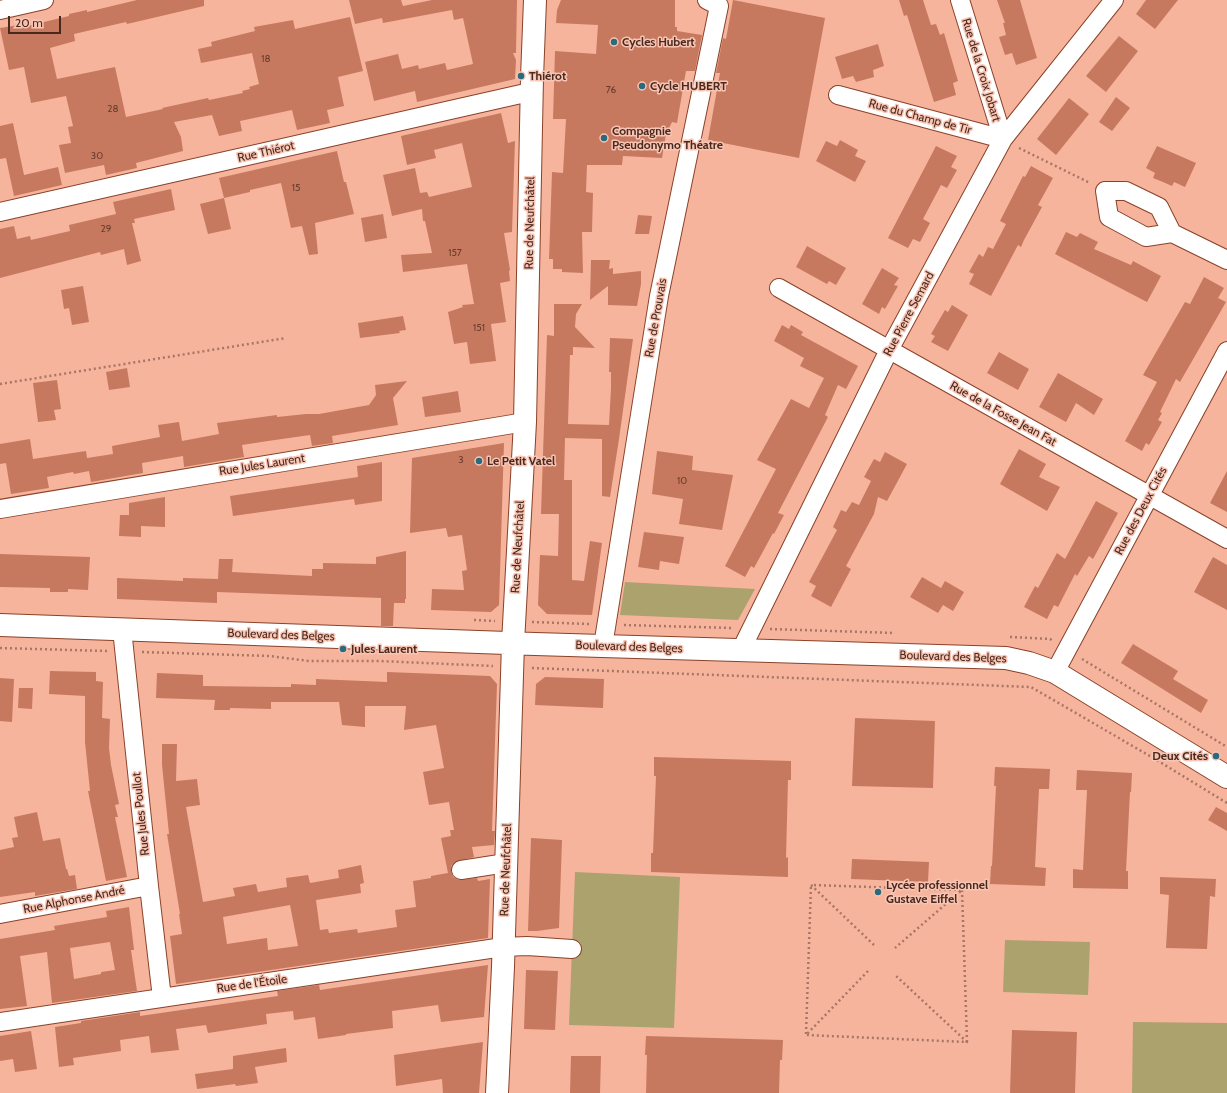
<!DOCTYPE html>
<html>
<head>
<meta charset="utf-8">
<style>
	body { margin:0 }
	#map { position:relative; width:1227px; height:1093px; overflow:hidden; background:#f6b49d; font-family:Cabin,sans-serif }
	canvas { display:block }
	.scale { position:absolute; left:8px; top:16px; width:53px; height:18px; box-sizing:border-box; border:2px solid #49291e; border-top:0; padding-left:5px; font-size:12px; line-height:14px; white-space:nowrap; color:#49291e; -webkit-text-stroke:3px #f8c5b4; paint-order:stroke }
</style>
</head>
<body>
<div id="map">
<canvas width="1227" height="1093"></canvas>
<div class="scale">20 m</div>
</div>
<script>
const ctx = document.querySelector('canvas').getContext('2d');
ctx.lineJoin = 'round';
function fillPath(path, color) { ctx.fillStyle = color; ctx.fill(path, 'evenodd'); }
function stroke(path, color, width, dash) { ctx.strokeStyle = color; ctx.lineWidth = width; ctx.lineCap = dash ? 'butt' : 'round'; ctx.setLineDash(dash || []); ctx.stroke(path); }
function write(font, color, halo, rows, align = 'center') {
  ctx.font = font + ' Cabin,sans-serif'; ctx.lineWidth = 3; ctx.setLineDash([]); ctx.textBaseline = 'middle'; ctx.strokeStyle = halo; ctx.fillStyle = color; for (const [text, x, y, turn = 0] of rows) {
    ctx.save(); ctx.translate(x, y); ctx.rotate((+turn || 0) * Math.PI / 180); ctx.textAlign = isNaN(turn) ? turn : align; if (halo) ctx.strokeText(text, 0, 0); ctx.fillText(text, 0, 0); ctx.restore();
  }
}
const green = new Path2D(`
	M625,582L755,589L738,620L620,615Z
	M575,872L680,877L674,1028L569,1025Z
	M1005,940L1090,942L1088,995L1003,992Z
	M1133,1022L1227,1023V1093H1132Z`);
const building = new Path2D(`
	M137,0H204V6L127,24L126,22L74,34L75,41L50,48L57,79L115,67L126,117L163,109L162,108L208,98L209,100L243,93L242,91L250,89L249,87L259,84L252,53L201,63L198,49L212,46L211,42L255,31L254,27L293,20L295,29L350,17L363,71L338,77L344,106L327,110L330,123L297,130L292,110L240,121L242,131L219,136L212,115L174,122L181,137L183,151L136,163L137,168L106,175L104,165L65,173L59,145L71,143L68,127L73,126L66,96L31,103L24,67L9,70L0,28L19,25V28L69,16V14L87,10V12Z
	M349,0H401L403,6L432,0H517L516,53H513L516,60L515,79L417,102L415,91L374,101L365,62L398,54L402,69L418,65L419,69L445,63L447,70L473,64L463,18L454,20L452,10L383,23L382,18L355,24Z
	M561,0H675V27H677V31L702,35L695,71H686L677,123L672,122L666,134L662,158L623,156L622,165H587L586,192L593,193L592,232H582L583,273L562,272V269H553V259H549L552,172L563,173L566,119H553L555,51L596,54L598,25L556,23L557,10Z
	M733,0L825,18L799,158L708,140L720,73H716L723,38L726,39Z
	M899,0H923L931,25L936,24L940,35L944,33L958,81L953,83L956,95L934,102L907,15L904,16Z
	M997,0H1020L1037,58L1016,65L1012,53L1005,55L999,37L1006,35L1003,23H1005Z
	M1146,0H1178L1155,29L1136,14Z
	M1119,36L1138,51L1106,92L1086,76Z
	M878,44L884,66L873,70L874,77L856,82L853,76L842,79L835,57Z
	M1116,97L1130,108L1112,131L1099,122Z
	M1069,98L1089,114L1056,155L1037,139Z
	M501,113L508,143L515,141L512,232L504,233L510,270L509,271L510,281L500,283L506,322L491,324L496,361L470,364L467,342L454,344L448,312L463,307L462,305L474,304L467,264L403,272L401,255L432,253L425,221H423L422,209L392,216L383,175L415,168L420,193L427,192L429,197L472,187L462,143L434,150L436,158L407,165L401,136Z
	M13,123L24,175L58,167L62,185L14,196L6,158L0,159V126Z
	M840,140L858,150L855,156L866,161L855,182L816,161L826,141L837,146Z
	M936,146L957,156L951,167L957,170L947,188L941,185L923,219L930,223L920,242L913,239L908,248L888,238Z
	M1157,146L1196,163L1185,187L1174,182L1172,186L1163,182L1153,178L1155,173L1146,168Z
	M337,151L344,182H346L354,214L315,223L318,254L309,255L302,226L291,228L281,183L250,190V192L224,198L219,178Z
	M1031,166L1053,178L1038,205L1042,207L1024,240L1021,247L1018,245L991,296L969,284L974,274L969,272L979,254L983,257L988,247L993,249L1006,224L1000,221L1023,176L1025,177Z
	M171,189L175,210L134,219L135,223H132L141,261L127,265L124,249L101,255L100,252L0,278V229L14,226L17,239L30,236L31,240L70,231L69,225L116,214L113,202Z
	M224,198L231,229L208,234L200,204Z
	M383,214L387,238L365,242L361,218Z
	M638,215L652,216L649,234H635Z
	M1066,232L1077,237L1080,233L1098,242L1094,249L1131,265L1133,261L1161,276L1147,302L1055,254Z
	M807,246L846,268L836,285L829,281L827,284L796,267Z
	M591,260H610L609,269L613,268V274L641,271V284L637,306L608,305V286L590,300Z
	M882,268L899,278L894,285L898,286L894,293L885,309L882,307L879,314L862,304Z
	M1204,277L1224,288L1218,298L1226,302L1180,382L1176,379L1160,412L1162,413L1158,420L1162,422L1149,445L1146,443L1142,451L1125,441L1157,382L1143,375L1185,302L1190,304Z
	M83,286L89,322L72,325L69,308L64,309L61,290Z
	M554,304H582L576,314L575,327L595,348L573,347V355H570L568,424L609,425L611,388V372H609L610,338L633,339L619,439L610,497L602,496V439L565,438L564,480H572V580L584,581L590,541L602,543L592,615L547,614L538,605L540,555L558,556L559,514H541L547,335L554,336Z
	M952,305L968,315L948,351L931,342L935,336L931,334L945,310L948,312Z
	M403,316L406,330L399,331L400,333L360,338L358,323Z
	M782,325L789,329L791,325L803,332L801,335L858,366L846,389L838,385L825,415L828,417L778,513L784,515L774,534L773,533L754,568L751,566L745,577L725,566L776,469L757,460L791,399L809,408L824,378L800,366L804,358L774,341Z
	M999,352L1029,369L1018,390L987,373Z
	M127,368L130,387L109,390L106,372Z
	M1058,373L1103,399L1094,415L1076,403L1066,422L1039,407Z
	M57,380L61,409L54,410L56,420L38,422L33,383Z
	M407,381L393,398L398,425L332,436L333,443L312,446L310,435L268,441L242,445L244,457L184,467L183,456L142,463L143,473L91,482L89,471L74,474L73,472L47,477L49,488L11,494L6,463L0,464V444L30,439L33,459L86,451L87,458L113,454L112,446L160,437L158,425L179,422L182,441L219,434L217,423L277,415V417L306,414H319L369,405L376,395L375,385Z
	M458,391L461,412L425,417L422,397Z
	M504,443L499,605L491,612L431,610L432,589L464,590L462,571L467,570L462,535L448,537L446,528L410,533L412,458Z
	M1019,449L1046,464L1039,477L1060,487L1047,511L1000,484Z
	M657,451L693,456L692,470L733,475L722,530L679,524L683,499L652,494Z
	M885,452L907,464L887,501L878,497L874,514L846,566L851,569L831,607L811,596L816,586L809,582L837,530L833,527L841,510L846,512L852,502L859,505L871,481L864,477L874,459L880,462Z
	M382,462V501L355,505L354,499L233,516L230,496L358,477L357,466Z
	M1227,471V512L1210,503Z
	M165,497V527L141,526V537L119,536L120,515H129V503Z
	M1096,501L1118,513L1093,559L1089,556L1077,576L1075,574L1058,607L1054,605L1047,619L1024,607L1035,586L1038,588L1057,553L1065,559Z
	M644,532L684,537L679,564L660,561L659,570L638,567Z
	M406,551V599H405V603H394L393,626H381V598L217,592V603L117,599V578L183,581V578L218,579L219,559H233L232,572L312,576V569H323V563L376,564V557Z
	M0,554L90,557L88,590L68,589V592H50V588L0,587Z
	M1213,557L1227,565V610L1194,592Z
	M922,577L941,588L945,581L964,592L953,611L943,605L938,613L910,597Z
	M1133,644L1178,671L1173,679L1208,700L1201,713L1121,663Z
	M50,671L96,672V681L103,682L102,718L110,719L109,748L111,765L119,804L115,805L118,817H115L127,877L106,881L88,791H90L85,742V696L49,694Z
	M387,672L490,676L497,684L492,831H495L494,845L472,847L474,857L455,862L451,866V871L453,877L458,880L477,878L478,881L490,879L488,938L176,984L170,936L182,934L179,914H180L167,834H169L162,765V744H177L176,781L197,779L200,805L186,807L203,902L235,896L233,888L256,884L258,892L287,887L286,878L308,875L310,883L339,878L338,870L361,865L364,883L360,884L361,893L316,900L320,930L328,929L329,933L357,929L358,933L397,927L395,910L416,907L413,881L431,878V876L448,873L441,838L451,836L450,830H454L449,802L429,805L423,772L444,768L436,725L404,730L406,706H365V727L342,725L339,702H271V709L230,708V710H214L215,700L156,698L157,673L203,675V686L282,687H291V684L316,685V679L387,682ZM290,905L298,946L268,950L267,938L227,944L223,917Z
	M545,677L604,679L603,708L535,705L536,684Z
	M0,678L14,679L12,722L0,721Z
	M19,688H33L32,709L18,708Z
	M855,718L935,721L933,788L852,786Z
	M654,757L791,761V780H788L786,858L788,857V877L651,872V853H653L656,776H654Z
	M995,767L1050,769L1049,789H1039L1035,867L1046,868L1045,886L990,884L991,866H992L996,786H994Z
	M1077,770L1132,773L1131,792H1130L1126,871H1128V889L1073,888V869L1083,870L1087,790H1076Z
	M1216,807L1227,813V831L1208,820Z
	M37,812L43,841L60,838L66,869H67L69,876L75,875L77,889L35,896V892L0,897V850L14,847L12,838L18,837L14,817Z
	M531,838L562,840L559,928L537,931H528Z
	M852,859L929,862L928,882L851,879Z
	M1160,877L1216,879L1215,897L1210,896L1207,949L1166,948L1169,895L1160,894Z
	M129,907L134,950H131L137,991L52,1003L47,952L20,956L27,1006L0,1009V939L55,930L54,926L107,917L106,911ZM110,942L115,970L101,972V974L74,979L70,948Z
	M488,965L484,1017L441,1022L438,1005L392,1011L393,1028L346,1034V1035L318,1039L315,1017L294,1020L293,1011L266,1014L267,1024L208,1033L206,1025L176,1029L179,1050L151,1053L149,1036L120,1040L121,1051L73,1058L74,1065L59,1067L55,1027L81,1023V1021L140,1012V1016L278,996L277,991L319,985L320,990Z
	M526,970L558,971L555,1030L524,1029Z
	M1012,1030L1077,1032L1075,1093H1010Z
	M31,1031L37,1069L15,1072L13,1059L0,1061V1036Z
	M646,1036L783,1040L782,1060H780L779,1093H646L647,1055H645Z
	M483,1042L479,1093H443L442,1079L396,1086L394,1055Z
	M286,1048L287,1062L255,1067L258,1083L236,1086L235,1084L197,1089L195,1074L233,1069V1056Z
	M571,1056H601L600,1093H570Z`);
const path = new Path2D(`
	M1019,148L1090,183
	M0,384L286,338
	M474,620L495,621
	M532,622L589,624
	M624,625L733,628
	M770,629L895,633
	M1010,637L1050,639L1053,641
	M0,648L107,651
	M142,652L269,656L309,661H380L493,666
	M1082,659L1227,747
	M532,668L1031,687L1155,759L1227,803
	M962,890L967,1041
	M874,945L811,885L962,890L895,948
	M868,971L806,1035L967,1042L894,974
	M806,1034L811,885`);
const minor = new Path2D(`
	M960,0L1003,139
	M0,10L44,0
	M838,95L1003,139
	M0,212L521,94L533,95
	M1172,233L1146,237L1109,217L1105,191H1126L1159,207L1172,233L1227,260
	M779,288L1227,539
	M0,509L525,422
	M122,629L149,886L162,998
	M603,646L659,296L719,6L707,0
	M741,650L889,350L1003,139L1114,0
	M1055,672L1227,351
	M461,870L506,863
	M0,914L149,886
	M0,1022L503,947L527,946L572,949`);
const major = new Path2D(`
	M0,625L535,644L1006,658L1029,663L1055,672L1227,777
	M497,1093L503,967L513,643L525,422L532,78L535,0`);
const markers = [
	[614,42,4,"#296b7e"],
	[521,76,4,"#296b7e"],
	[642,86,4,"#296b7e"],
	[604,138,4,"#296b7e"],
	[479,461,4,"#296b7e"],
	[343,649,4,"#296b7e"],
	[1216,756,4,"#296b7e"],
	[878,892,4,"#296b7e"]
];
const numberNames = [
	["18",266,59],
	["76",611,90],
	["28",113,109],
	["30",97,156],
	["15",296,188],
	["29",106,229],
	["157",455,253],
	["151",479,328],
	["3",461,460],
	["10",682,481]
];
const poiNames = [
	["Cycles Hubert",622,42],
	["Thiérot",529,76],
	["Cycle HUBERT",650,86],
	["Compagnie",612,131],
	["Pseudonymo Théatre",612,145],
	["Le Petit Vatel",487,461],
	["Jules Laurent",351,649],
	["Deux Cités",1208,756,"right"],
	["Lycée professionnel",886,885],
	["Gustave Eiffel",886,899]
];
const streetNames = [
	["Rue de la Croix Jobart",981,70,73],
	["Rue du Champ de Tir",920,117,15],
	["Rue Thiérot",266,152,-13],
	["Rue de Neufchâtel",530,223,-89],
	["Rue Pierre Semard",909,314,-62],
	["Rue de Prouvais",656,318,-80],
	["Rue de la Fosse Jean Fat",1003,414,29],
	["Rue Jules Laurent",262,465,-9],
	["Rue des Deux Cités",1141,511,-62],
	["Rue de Neufchâtel",518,547,-87],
	["Boulevard des Belges",281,635,2],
	["Boulevard des Belges",629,647,2],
	["Boulevard des Belges",953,657,2],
	["Rue Jules Poullot",141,814,-96],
	["Rue de Neufchâtel",506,870,-88],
	["Rue Alphonse André",74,900,-11],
	["Rue de l'Étoile",252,984,-8]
];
fillPath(green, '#aca26d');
fillPath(building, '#c7795f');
stroke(minor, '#8a4229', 20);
stroke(major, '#8a4229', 24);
stroke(path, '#a87664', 2.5, [2, 3]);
stroke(minor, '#fff', 18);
stroke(major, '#fff', 22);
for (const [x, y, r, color] of markers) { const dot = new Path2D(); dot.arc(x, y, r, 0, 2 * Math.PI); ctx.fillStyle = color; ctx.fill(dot); stroke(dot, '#f8c5b4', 1.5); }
write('10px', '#683d2e', null, numberNames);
write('bold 12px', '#49291e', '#f8c5b4', poiNames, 'left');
write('12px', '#49291e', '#f8c5b4', streetNames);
</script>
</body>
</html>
